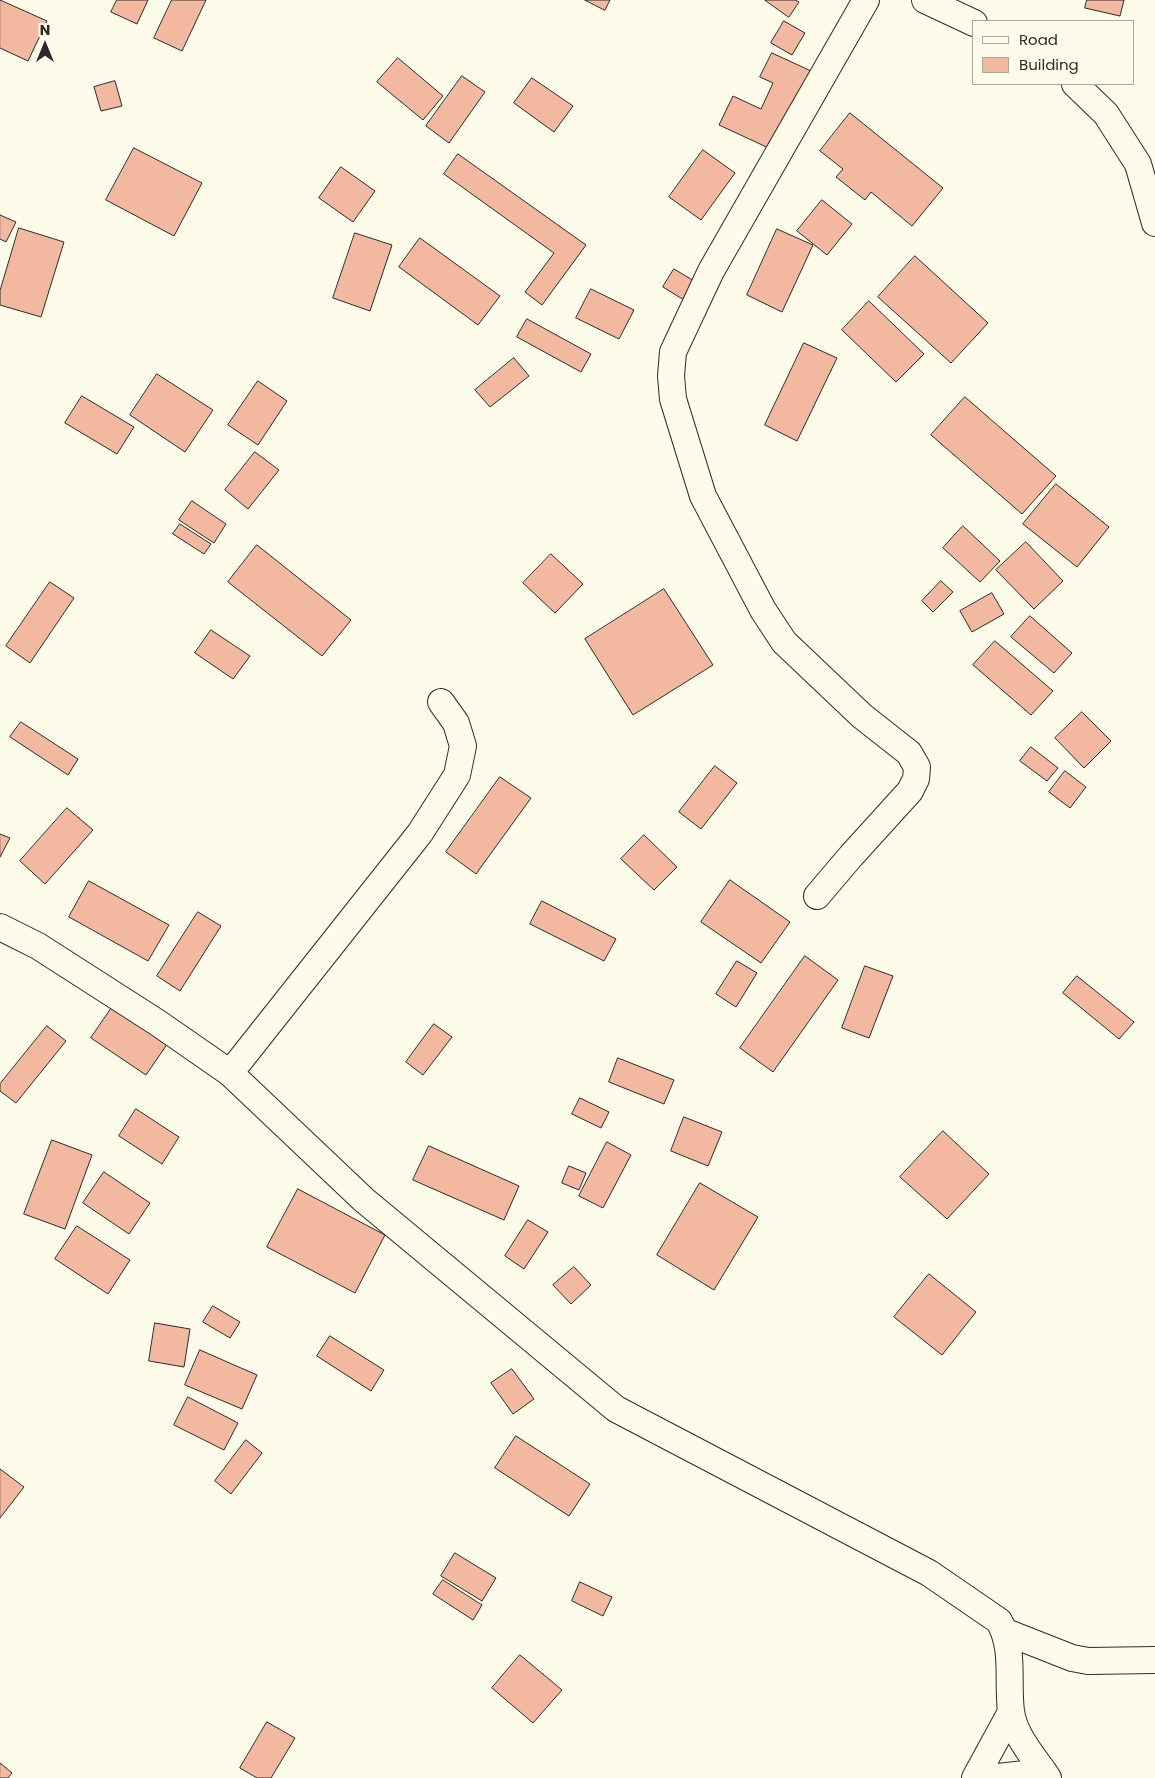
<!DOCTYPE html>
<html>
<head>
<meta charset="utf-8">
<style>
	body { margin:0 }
	#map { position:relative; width:1155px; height:1778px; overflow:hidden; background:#fdfbea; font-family:Poppins,sans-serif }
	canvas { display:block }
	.legend { position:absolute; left:972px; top:20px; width:162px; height:65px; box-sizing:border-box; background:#fdfbea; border:1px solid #a9a89e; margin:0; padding:6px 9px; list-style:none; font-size:15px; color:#2b2b2b }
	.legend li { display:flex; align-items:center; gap:10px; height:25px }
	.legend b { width:25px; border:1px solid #a9a89e }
	.north { position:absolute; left:20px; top:20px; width:50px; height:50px; -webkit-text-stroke:4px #fdfbea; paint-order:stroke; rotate:0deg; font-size:14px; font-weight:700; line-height:20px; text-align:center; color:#2b2b2b }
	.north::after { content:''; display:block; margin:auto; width:18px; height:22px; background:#2b2b2b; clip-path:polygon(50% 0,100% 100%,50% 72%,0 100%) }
</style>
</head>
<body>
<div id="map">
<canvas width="1155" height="1778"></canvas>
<ul class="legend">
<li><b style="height:6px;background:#fdfbea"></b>Road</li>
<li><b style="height:14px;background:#f2b8a0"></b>Building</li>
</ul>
<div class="north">N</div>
</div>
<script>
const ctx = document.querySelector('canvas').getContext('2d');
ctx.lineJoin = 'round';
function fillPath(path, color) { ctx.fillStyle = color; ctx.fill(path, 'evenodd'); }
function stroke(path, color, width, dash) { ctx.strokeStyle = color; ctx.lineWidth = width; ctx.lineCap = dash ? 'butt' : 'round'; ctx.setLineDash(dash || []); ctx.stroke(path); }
const building = new Path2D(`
	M0,0L47,21L28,61L0,48Z
	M117,0H148L137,24L111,12Z
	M172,0H206L182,51L154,38Z
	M585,0H610L605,10Z
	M765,0H795L799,2L789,17Z
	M1087,0H1124L1120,16L1085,8Z
	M784,21L805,33L792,55L771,43Z
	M772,53L811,71L773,150L719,125L733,96L761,109L773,83L760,77Z
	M398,58L443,96L423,120L377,82Z
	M462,76L485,92L449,143L426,126Z
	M532,78L573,106L554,132L514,103Z
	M115,81L122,106L101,111L94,87Z
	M850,113L943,188L912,226L871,192L865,200L836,177L843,169L820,151Z
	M134,148L202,183L174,236L106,200Z
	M703,150L735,173L701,220L669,197Z
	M458,154L586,245L542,305L525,292L554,253L444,174Z
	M341,167L375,191L353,222L319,198Z
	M822,200L852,224L827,255L797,231Z
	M0,215L16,222L6,242L0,239Z
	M19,228L64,242L41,317L0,305V291Z
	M777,229L813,245L782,312L747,295Z
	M355,233L392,245L370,311L333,298Z
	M420,238L500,296L478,325L399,267Z
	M915,256L988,323L951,363L878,297Z
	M674,269L696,282L684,300L663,287Z
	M591,289L634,310L619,339L576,318Z
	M869,301L924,354L896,382L842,330Z
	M527,319L591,354L581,372L517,337Z
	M804,343L837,358L797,441L765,425Z
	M514,358L529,376L490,407L475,390Z
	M157,374L213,410L185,452L130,415Z
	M258,381L287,401L258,445L228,425Z
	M82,396L134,427L117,454L65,423Z
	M965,397L1056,476L1022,514L931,435Z
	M255,452L279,470L248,509L225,490Z
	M1056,484L1109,527L1077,567L1023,524Z
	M192,501L226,524L214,543L179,520Z
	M180,524L211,544L204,554L173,534Z
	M963,526L1000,561L980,582L943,548Z
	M1026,542L1063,581L1034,609L996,570Z
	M257,545L351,620L322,656L228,582Z
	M551,554L583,584L555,613L523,583Z
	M941,581L953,592L933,612L922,601Z
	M50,582L74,598L30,663L6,646Z
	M664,589L713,665L633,715L585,639Z
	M992,593L1004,614L972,632L960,611Z
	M1030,616L1072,653L1054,673L1011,637Z
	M211,630L250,656L233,679L195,653Z
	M995,641L1053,691L1031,715L973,665Z
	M1082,712L1111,741L1084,768L1055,738Z
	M21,722L78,759L68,775L10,737Z
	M1031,747L1058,768L1047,781L1020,761Z
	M715,766L737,783L701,829L679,812Z
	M1065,771L1086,787L1070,808L1049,792Z
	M500,777L531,798L476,874L446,852Z
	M67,808L93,830L45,884L20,861Z
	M0,834L10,838L0,857Z
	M644,835L677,867L654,890L621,859Z
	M730,880L790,922L761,963L701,922Z
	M89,881L169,925L148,961L69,917Z
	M542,901L616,939L604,961L530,924Z
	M198,912L221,926L180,991L157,976Z
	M805,956L838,980L773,1072L740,1048Z
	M737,961L757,973L736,1007L716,994Z
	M865,966L893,976L869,1038L842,1028Z
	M1077,976L1134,1022L1119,1039L1063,993Z
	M115,1003L170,1040L146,1075L91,1038Z
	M434,1024L452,1037L423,1075L406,1062Z
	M47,1026L66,1041L16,1103L0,1091V1084Z
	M618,1058L674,1080L664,1104L609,1082Z
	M580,1098L609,1112L601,1128L572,1114Z
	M136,1109L179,1137L162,1164L119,1136Z
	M684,1117L722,1132L708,1166L671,1151Z
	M943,1131L989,1174L947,1219L900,1177Z
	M52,1140L92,1155L65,1229L24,1214Z
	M607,1142L631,1155L603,1208L579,1196Z
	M429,1146L519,1186L504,1220L413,1180Z
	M569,1166L586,1173L579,1190L562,1183Z
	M104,1172L150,1203L129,1234L83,1203Z
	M700,1183L758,1217L714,1290L657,1255Z
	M298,1189L385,1235L355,1293L267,1247Z
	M528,1220L548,1232L524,1269L505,1256Z
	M77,1226L130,1260L108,1294L55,1259Z
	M574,1267L591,1285L571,1304L553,1285Z
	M929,1274L976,1312L942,1355L894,1317Z
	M213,1306L240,1322L230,1338L203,1322Z
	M155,1323L190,1329L184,1367L149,1361Z
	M330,1336L384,1370L371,1391L317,1356Z
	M200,1350L257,1375L242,1409L185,1385Z
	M512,1369L534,1399L513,1414L491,1383Z
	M188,1397L238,1423L224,1450L174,1425Z
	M516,1436L590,1484L569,1516L495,1468Z
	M246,1440L262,1453L231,1494L215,1481Z
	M0,1469L24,1487L0,1518Z
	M455,1553L496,1578L482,1601L441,1576Z
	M443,1580L482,1605L473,1620L433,1594Z
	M580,1582L612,1597L603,1616L572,1601Z
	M520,1655L562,1690L533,1723L492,1688Z
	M267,1722L295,1738L271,1778H257L240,1768Z
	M0,1763L12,1773L8,1778H0Z`);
const street = new Path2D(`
	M925,0L974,23
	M1075,84L1106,114L1138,164L1155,223
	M817,896L851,856L910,791L916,779L917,767L909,753L862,716L784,642L763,610L703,496L673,399L671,376L673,352L711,271L866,0
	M0,927L38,946L158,1023L230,1073L364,1200L616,1409L929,1573L999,1621C1015,1649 1007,1681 1011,1711C1014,1736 1035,1758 1048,1778
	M230,1073L420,833L457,775L463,746L456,723L441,702
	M1006,1632L1072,1658L1088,1661L1155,1660
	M975,1778L1011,1712
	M988,1778L1044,1772`);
fillPath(building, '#f2b8a0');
stroke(building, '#2b2b2b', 1);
stroke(street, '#2b2b2b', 28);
stroke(street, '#fdfbea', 26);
</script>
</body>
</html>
